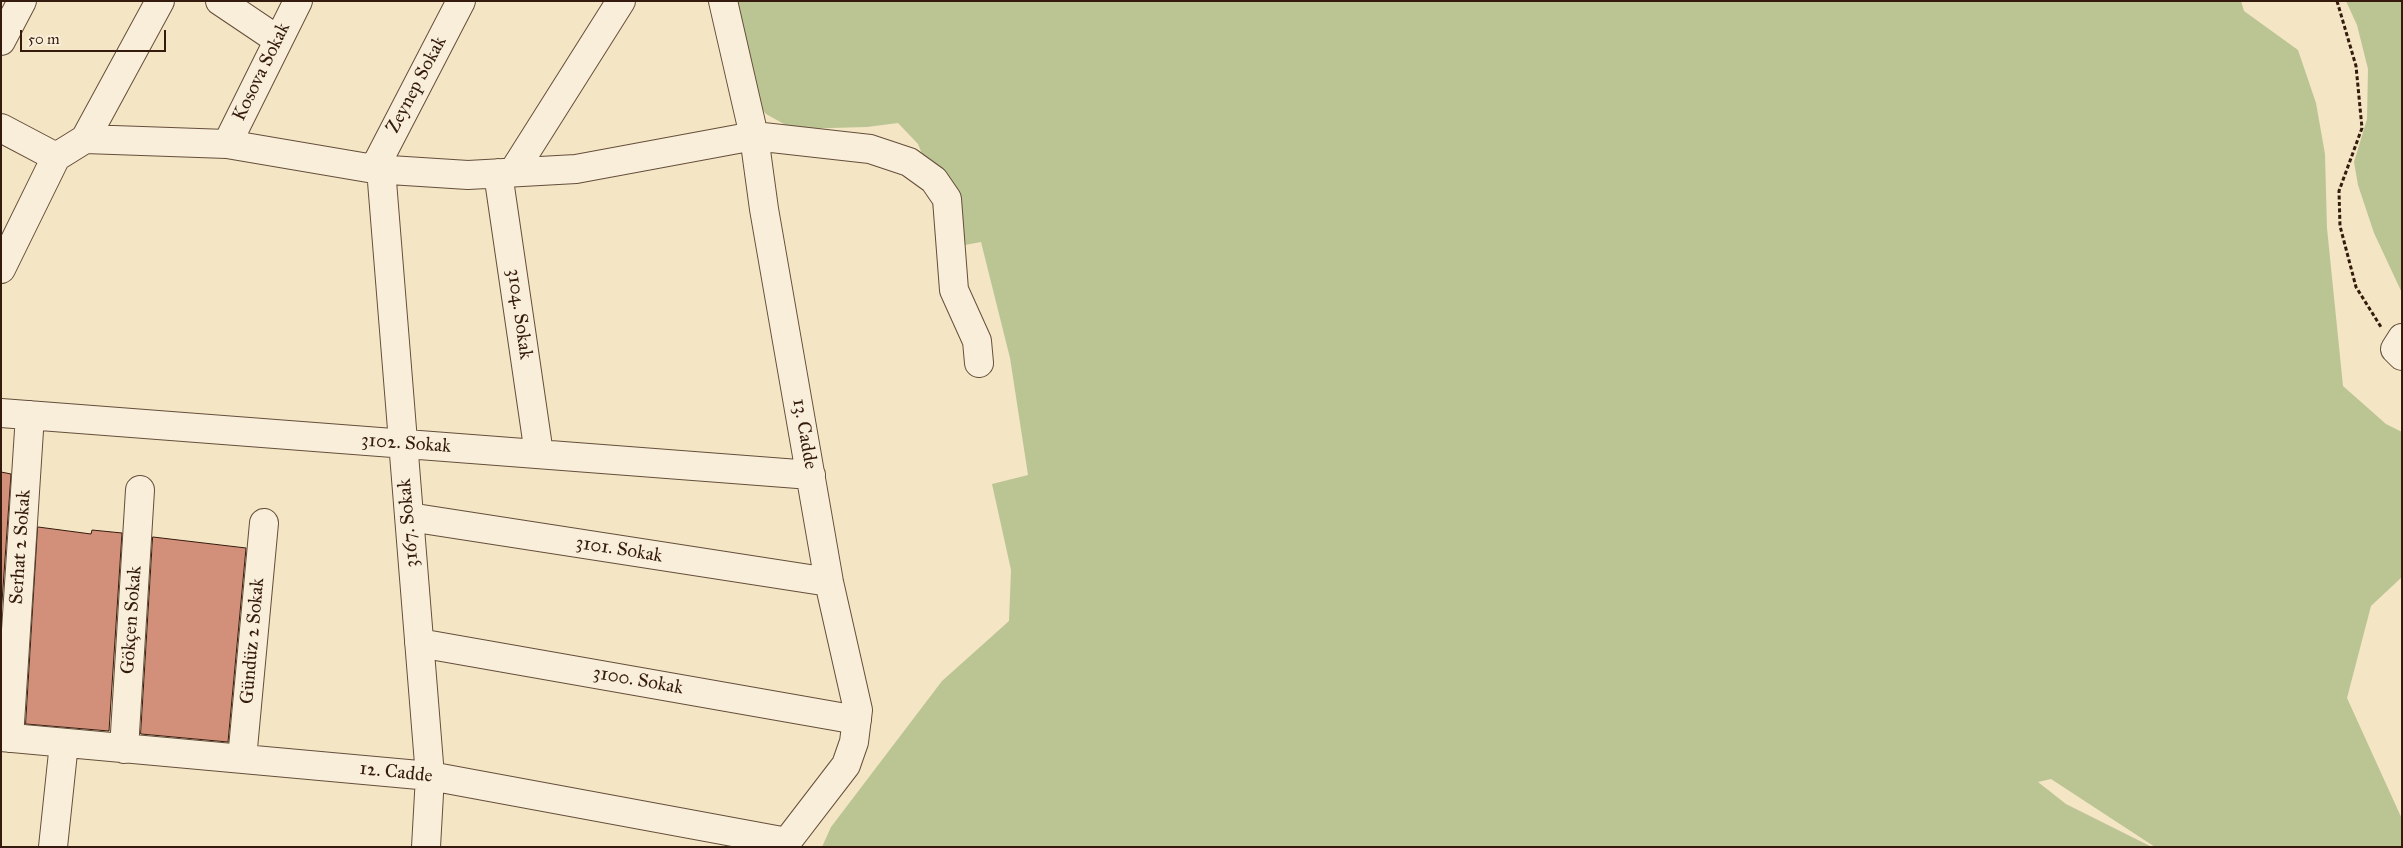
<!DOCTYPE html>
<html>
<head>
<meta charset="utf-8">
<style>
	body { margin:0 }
	#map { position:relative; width:2403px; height:848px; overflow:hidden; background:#f4e5c4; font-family:"IM FELL Great Primer",serif }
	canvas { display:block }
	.frame { position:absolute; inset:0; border:2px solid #351b0d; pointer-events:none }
	.scale { position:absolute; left:20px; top:30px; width:146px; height:22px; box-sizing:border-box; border:2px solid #351b0d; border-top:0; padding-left:6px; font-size:15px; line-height:18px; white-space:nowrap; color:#351b0d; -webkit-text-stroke:4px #f8eed9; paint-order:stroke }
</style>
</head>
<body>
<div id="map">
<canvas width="2403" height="848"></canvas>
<div class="frame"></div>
<div class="scale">50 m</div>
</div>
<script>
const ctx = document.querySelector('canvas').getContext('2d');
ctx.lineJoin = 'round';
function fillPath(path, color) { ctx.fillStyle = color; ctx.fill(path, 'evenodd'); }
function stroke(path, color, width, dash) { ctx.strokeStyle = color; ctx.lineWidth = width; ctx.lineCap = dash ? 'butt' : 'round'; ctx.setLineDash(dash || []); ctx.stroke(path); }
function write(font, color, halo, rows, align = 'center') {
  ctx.font = font + ' "IM FELL Great Primer",serif'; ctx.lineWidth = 5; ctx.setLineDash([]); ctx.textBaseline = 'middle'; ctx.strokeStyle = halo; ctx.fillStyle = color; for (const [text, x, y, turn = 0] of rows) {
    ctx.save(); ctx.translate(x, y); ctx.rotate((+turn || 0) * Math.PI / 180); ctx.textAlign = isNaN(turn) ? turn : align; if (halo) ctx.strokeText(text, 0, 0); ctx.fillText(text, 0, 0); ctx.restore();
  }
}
const green = new Path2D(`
	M732,1H2241L2244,11L2298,50L2316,103L2325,154L2327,228L2343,386L2386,424L2402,432V577L2371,606L2347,698L2402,819V847H2155L2051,779L2038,782L2066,804L2152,847H822L831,827L942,681L1009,621L1011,570L992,484L1028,475L1010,358L981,242L938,250L928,169L918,144L898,123L867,127L793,129L766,114L755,100Z
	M2346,1H2402V293L2374,233L2358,185L2354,162L2367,119L2368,69L2357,25Z`);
const building = new Path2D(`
	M1,472L11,474L1,616Z
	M38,527L91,534L92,530L122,533L109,731L26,724Z
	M153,537L246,548L228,742L141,734Z`);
const path = new Path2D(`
	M2337,1L2356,66L2362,128L2339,191L2340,226L2356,287L2381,327`);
const minor = new Path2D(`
	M220,1L278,40
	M723,1L754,136L764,209L829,582L858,710L854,742L846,765L783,847
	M1,41L22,1
	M1,128L56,157
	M85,139L227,144L374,169L468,175L576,169L754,136L870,149L909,162L934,180L947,199L954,290L977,341L979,363
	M227,144L298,1
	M374,169L461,1
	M381,169L430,776L426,847
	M513,172L621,1
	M498,173L539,454
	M1,269L56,157L85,139L160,1
	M2402,338L2395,349L2402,356
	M1,413L811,475
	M409,517L829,582
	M419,643L857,720
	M1,737L430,776L787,842
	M9,738L30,415
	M124,749L140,490
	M242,759L264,523
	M53,847L64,743`);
const streetNames = [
	["Kosova Sokak",262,72,-64],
	["Zeynep Sokak",417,85,-62],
	["3104. Sokak",519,314,82],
	["13. Cadde",804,434,80],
	["3102. Sokak",406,444,4],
	["3167. Sokak",409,523,-95],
	["Serhat 2 Sokak",21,547,-86],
	["3101. Sokak",619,550,9],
	["Gökçen Sokak",132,620,-86],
	["Gündüz 2 Sokak",253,641,-85],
	["3100. Sokak",638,681,10],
	["12. Cadde",396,773,6]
];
fillPath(green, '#bbc594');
fillPath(building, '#d2907b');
stroke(building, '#351b0d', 1);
stroke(minor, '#654e3b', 30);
stroke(path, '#351b0d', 3, [4, 2.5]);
stroke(minor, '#f8eed9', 28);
write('19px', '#351b0d', '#f8eed9', streetNames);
</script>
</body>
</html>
